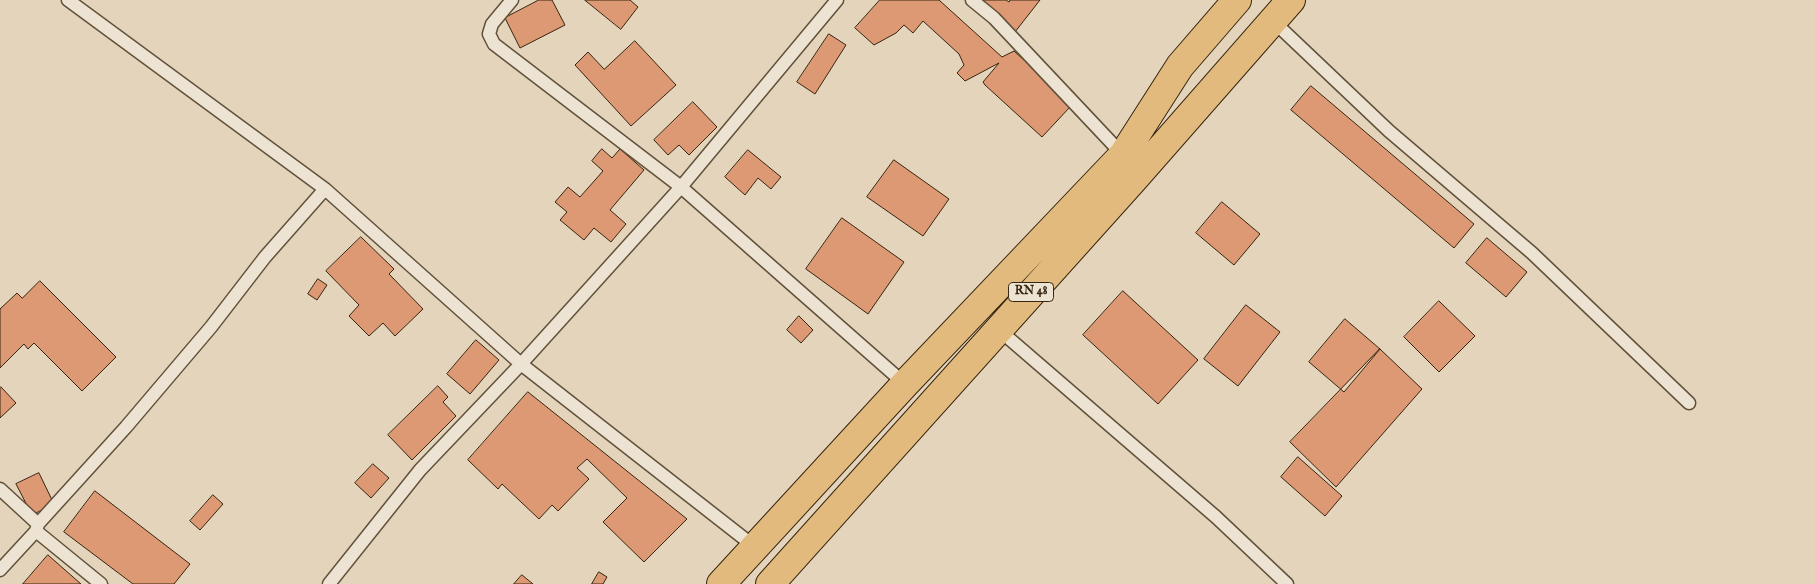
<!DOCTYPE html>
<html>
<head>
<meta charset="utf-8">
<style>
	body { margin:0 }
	canvas { display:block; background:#e4d4bb }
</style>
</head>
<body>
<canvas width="1815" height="584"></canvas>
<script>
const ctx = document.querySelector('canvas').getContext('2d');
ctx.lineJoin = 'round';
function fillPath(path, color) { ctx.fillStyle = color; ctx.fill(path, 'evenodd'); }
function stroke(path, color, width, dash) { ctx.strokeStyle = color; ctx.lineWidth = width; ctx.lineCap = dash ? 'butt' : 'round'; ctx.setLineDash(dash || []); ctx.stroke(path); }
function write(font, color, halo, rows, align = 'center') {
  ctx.font = font + ' "IM FELL English",serif'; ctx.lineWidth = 4.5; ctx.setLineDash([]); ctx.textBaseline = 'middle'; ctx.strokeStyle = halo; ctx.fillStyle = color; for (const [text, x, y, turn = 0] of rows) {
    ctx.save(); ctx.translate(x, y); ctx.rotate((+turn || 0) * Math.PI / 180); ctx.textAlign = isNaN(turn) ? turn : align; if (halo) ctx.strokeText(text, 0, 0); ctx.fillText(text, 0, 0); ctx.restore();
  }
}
const building = new Path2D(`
	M539,0H552L565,25L520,48L505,18Z
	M585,0H630L638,7L621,29Z
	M880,0H939L1002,57L1014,51L1066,98L1070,107L1042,137L985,85L983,82L999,63L965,81L957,73L964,65L959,54L923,21L913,33L904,25L896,33L874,45L855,28Z
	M974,0H1006L1009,2L1010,0H1040L1015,32Z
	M829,34L846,45L815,94L797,82Z
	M635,41L676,85L631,126L575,65L588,52L604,69Z
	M1311,86L1474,224L1454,248L1291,110Z
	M693,102L717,127L689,155L679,145L668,155L654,140Z
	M602,149L612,158L620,149L644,170L610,210L626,224L611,242L594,228L584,240L560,220L567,212L555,202L568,187L580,197L603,171L592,161Z
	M748,150L781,177L771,189L758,178L745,195L725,177Z
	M894,160L949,199L923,236L867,197Z
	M1222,202L1260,234L1234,265L1196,233Z
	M842,218L904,262L868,314L806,269Z
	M361,237L394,269L389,274L423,309L395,336L383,323L369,336L349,316L359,305L326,271Z
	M1487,238L1527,272L1506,297L1466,263Z
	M318,279L327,285L317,300L308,294Z
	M40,281L116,357L82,391L34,343L28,349L24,344L0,368V309L17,293L22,298Z
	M1123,291L1198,360L1158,404L1083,335Z
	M1439,301L1475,336L1439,372L1404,337Z
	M1246,305L1280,332L1238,386L1204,359Z
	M799,316L813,330L801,343L787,330Z
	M1345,319L1380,349L1344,392L1309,362Z
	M476,340L499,360L470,394L447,374Z
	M1380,349L1422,389L1336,487L1290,442Z
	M438,386L448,397L443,402L456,416L412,460L388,435Z
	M1,387L16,403L0,418V388Z
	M528,392L687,519L644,562L603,522L627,498L587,459L577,468L589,479L558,511L552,505L539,519L502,484L498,489L468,460Z
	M1298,457L1342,496L1325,516L1281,477Z
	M373,464L389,478L371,498L355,483Z
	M39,473L54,504L32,515L16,484Z
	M95,491L190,564L174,584H133L64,532Z
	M213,495L223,504L200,530L190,521Z
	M48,555L81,584H23Z
	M599,572L607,577L603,584H592Z
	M522,575L533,584H514Z`);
const lane = new Path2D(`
	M68,0L325,189L521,364L755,547
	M512,0L492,24L489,34L494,44L681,187L905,384
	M972,0L994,18L1123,155
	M1272,20L1389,131L1532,253L1689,403
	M998,329L1216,517L1287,584
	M0,489L38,524
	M36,531L101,584
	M0,570L36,531L38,524L126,427L211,327L265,257L325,189
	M329,584L420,470L521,364L681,187L837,0`);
const highway = new Path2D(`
	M721,584L905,384L1123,155L1180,66L1237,0
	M770,584L1134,179L1291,0`);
const shields = [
	[1031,292,45]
];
const shieldNames = [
	["RN 48",1031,292]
];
fillPath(building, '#dd9874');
stroke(building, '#36250f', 1);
stroke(lane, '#62513a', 15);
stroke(highway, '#36250f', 30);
stroke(lane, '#ede3d3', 12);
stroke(highway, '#e2ba7e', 28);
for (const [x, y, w] of shields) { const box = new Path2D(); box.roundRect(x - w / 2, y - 9.5, w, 19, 4); ctx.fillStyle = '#ede3d3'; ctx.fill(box); stroke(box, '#36250f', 1); }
write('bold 12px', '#36250f', null, shieldNames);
</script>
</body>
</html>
